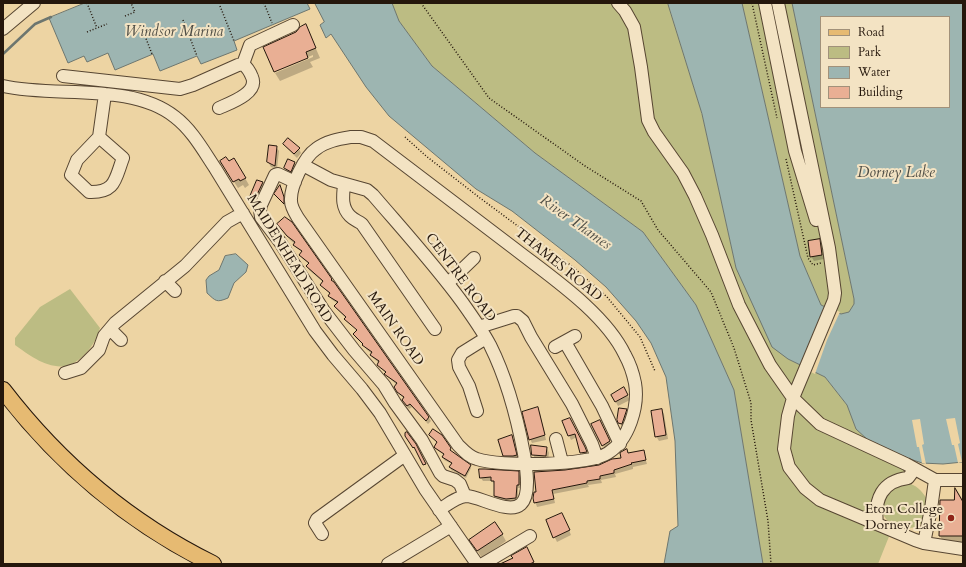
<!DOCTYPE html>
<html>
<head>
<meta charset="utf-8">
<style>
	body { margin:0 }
	#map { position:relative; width:966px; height:567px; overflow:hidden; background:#edd4a3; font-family:Cardo,serif }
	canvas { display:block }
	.frame { position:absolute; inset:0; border:4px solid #25170c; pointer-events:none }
	.legend { position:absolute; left:820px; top:16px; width:130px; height:92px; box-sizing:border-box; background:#f3e3c3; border:1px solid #a1917a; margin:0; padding:5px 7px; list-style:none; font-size:12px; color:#25170c }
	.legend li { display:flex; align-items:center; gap:8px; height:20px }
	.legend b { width:20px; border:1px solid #a1917a }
</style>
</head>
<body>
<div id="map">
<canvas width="966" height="567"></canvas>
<div class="frame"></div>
<ul class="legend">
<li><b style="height:5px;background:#e6ba72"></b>Road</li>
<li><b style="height:11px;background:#bcbc83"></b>Park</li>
<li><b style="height:11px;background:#9db5b1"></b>Water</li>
<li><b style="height:11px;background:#e9af94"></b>Building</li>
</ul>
</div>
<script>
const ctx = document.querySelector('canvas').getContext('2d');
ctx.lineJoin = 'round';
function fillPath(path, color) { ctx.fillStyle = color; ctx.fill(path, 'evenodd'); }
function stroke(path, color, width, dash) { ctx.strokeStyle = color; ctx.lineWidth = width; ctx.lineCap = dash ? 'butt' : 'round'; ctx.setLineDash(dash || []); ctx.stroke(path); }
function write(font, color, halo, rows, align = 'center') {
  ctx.font = font + ' Cardo,serif'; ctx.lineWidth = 4; ctx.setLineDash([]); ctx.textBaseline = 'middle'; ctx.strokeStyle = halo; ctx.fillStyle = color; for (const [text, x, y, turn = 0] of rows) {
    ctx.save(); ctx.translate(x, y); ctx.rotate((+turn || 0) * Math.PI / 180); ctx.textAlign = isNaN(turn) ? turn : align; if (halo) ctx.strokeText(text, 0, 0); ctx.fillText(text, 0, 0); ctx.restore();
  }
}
const green = new Path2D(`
	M392,3H668L702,114L736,268L788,359L825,377L847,405L856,429L905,470L904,474L873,504L890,534L878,564H763L734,390L696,305L643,232L535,153L432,66L399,21Z
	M742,3H792L854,299V304L849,312L841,314L821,305L800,256Z
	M70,289L100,328C97,339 90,350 82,357C77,361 72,365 66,366C47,369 29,355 15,345V338L40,307Z
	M906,483C917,485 921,490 927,499L923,522L917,527L904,529L889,523L884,516L882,508L883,500L891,488Z`);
const water = new Path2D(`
	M85,3H307L310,9L234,41L237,50L201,64L197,56L160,71L153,54L115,70L108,53L87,62L84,56L68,63L49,18Z
	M315,3H392L399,21L432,66L535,153L643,232L696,305L734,390L763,564H664L670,531L678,526L675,441L666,377L651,343L636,321L606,287L575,260L512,211L476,189L389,116L366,87L331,34L326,38L320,25L324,22Z
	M668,3H742L800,256L821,305L841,314L849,312L854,304V299L792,3H963V462L943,464L922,463L907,458L868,440L856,429L847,405L825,377L788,359L772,347L736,268L702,114ZM821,17H949V107H821Z
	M236,254L248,265L246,272L234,283L228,298C216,303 216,301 207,293L206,280L209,276L219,270L225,256Z`);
const pier = new Path2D(`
	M826,305L840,312L827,340L815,374L800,367Z
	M955,418L960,443L958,444L962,462L958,463L954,445H952L946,419Z
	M920,419L924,444L922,445L926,464L922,463L919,447H917L912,420Z`);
const shadow = new Path2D(`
	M310,35L320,58L310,62L313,67L280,81L275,73L313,57V55L275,71Z
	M284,144L299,149L301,153L297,158L287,148Z
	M276,147L279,151L277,169L271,167L268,162Z
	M294,163L297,167L293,175L287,173L285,168Z
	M225,168L245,178L249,185L245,188L243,185L238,188Z
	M257,181L263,183L265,188L257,205L252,203L250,199Z
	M280,187L286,202V207L275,194Z
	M278,224L331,279L429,418L431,421L428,424L412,407L409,409L405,404V399L400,395L395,387L397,385L388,377L386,373L380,368L378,365L379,363L373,358L371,355L372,354L366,349L364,345L356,338L354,335L358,331L348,322L346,319V318L338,310L336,306L338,304L331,299L329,296L330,294L321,285L323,282L309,270L307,266L309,264L303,259L301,255L303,253L297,248L295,245V244L290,240Z
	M819,240L822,245L824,259L814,261L811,256Z
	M623,389L630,400L618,406L612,395Z
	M538,409L540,413L546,440L532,443L530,439Z
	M626,410L628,414L622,427L618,419Z
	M662,410L664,414L668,439L659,441L656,436Z
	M563,422L572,423L588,456L583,457L577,437L571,440Z
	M592,425H602L612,446L605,449Z
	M430,435L450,449L452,452L470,465L471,468L466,478L451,470L450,467L452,464L444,460L443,457L444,455L437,450L435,447L438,443Z
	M512,436L514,441L518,459L506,460L504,455Z
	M547,448L549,453L548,460L535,459L533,454Z
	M627,450L629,454L643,451L647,464L633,467V469L615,474L616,477L601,480L602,483L588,485L589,487L553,494L555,503L537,507L534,498L592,468L622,458Z
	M518,472L520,476L521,488H518V501L516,503L497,500L495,496V485L492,481H483L481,478Z
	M956,489L963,500V545H945L940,536L941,501H955Z
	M564,518L571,535L557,542L547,521Z
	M502,534L506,541L482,558L475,547Z`);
const stream = new Path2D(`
	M3,54L35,24L51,17`);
const building = new Path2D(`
	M306,24L316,48L306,52L308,58L274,72L263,47L296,32L300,27Z
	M288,138L300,148L294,154L283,144Z
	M269,145L277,146L275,166L267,162Z
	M226,157L229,161L234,158L246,178L240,181L239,179L233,182L220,161Z
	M288,159L295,162L291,172L284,168Z
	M257,180L263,182L254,201L249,199Z
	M280,185L284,197V204L274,194Z
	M285,217L292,222L332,279L331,280L334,282L429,417L426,421L410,404L407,406L402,400L404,397L397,392L394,387L397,383L384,374L386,372L377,365L379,361L370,355L372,352L362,345L363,344L353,334L357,330L344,319L346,317L334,306L338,302L328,296L330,293L320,285L323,281L306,266L309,263L299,255L302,251L293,245L295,242L287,236L277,224Z
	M820,239L822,255L810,257L808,241Z
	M624,387L628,395L615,402L611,395Z
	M538,407L545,435L529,440L522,412Z
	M619,408L627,409L622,424L618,423L617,420Z
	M662,409L666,435L655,437L651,411Z
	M570,418L585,447L587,452L580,453L575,434L568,436L562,421Z
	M600,420L610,441L602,446L591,424Z
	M433,429L442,435L451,448L450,450L471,465L465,476L449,467L452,463L442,457L444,454L435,448L434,447L437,442L429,435Z
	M407,432L416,444L426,464L423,465L414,447L413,448L405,436V433Z
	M512,435L517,455L513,456H503L498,440Z
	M531,445L547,447L546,456L532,455Z
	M627,449L628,453L644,450L646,460L631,463L632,464L614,470V473L600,476V479L587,481V483L552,490L554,499L534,503L533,498L534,492H536L534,472L565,470L599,465L612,459L621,458L620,453Z
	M479,469H485L519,471V485H517L516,498L506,499L494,496V481H491V477L480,478Z
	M955,488L963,502V536H939L940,500H954Z
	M562,513L570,530L553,538L546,520Z
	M495,522L503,534L477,551L469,540Z
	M527,547L534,562L530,564H500L513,558L511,556Z`);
const path = new Path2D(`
	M87,3L97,28
	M264,3L272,23
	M421,3L489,98L585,166L641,201L658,230L711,292L734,348L751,403V420L768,521L771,564
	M752,3L777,118
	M220,6L234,41
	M125,16L135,12L131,3
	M183,20L197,56
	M87,32L107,24
	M145,36L152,54
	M405,137L426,156L480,198L573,267L607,297L640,337L655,371
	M786,159L808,258L813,265L821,263
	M565,276L573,267`);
const minor = new Path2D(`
	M618,3L625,11L634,27L641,67L648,120L654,132L683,173L695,196L712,235L739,305L770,365L793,398L788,416L784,449L789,467L805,488L820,500L915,540L924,543L963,549
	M765,3L795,151L816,220
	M778,3L829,248L835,293L834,300L793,398L820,424L906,464L935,480H963
	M3,29L34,3
	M243,64L250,45L293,25
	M63,76L180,89L193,85L238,65L243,64C248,68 250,72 252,77C259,93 230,103 219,108
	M3,86C56,98 131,82 175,117C192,130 203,150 215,168L315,331L333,355L362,389L380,413L425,489L477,564
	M99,137L123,158C115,179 116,193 89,192L71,175L77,160L99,137L105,94
	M351,137H361L373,141C420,177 468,213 515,249C551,277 605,313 625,355C630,364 633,373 635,383C639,406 629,440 608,453C588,466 500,467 477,459C469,457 464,451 458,445L298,218C295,213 291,207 291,201C290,187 304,157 316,149C326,141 339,139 351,137Z
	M303,165L331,180L367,190L373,195C403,230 434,264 462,302C472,316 482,330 490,345C507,379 517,417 524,454C526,466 531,495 521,504C509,515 479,496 466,496C456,497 447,505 439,510
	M295,182L278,174L275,175L261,205L260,210L261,217L280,242L324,311L354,350L384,385L395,403L422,440L440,473L443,476L455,480L460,484L465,496
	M344,184C343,196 341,207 350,216C354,220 358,221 362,224L435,329
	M165,281L175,291
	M448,283L474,258
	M479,327L514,316H517L523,321L531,337L572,404L592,444L597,458
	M110,329L121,340
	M565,342L602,406L620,444
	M555,347L575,336
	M65,373L81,368L99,350L104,336L115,323L185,266L227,222L243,213
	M477,411L469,386L459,367L458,360L462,353L486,338
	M556,439L562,462
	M877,524C874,499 882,481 908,478L914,470
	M322,534L315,523L317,519L405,455
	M924,543L931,509L935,480
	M388,564L451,526
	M483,564L530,536`);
const major = new Path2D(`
	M3,390C59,463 130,523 213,564`);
const markers = [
	[951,518,4,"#8f2418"]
];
const streetNames = [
	["MAIDENHEAD ROAD",289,259,58],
	["THAMES ROAD",558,265,39],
	["CENTRE ROAD",460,278,53],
	["MAIN ROAD",395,329,55]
];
const poiNames = [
	["Eton College",943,510],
	["Dorney Lake",943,526]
];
const waterNames = [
	["Windsor Marina",174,33],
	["Dorney Lake",896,174],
	["River Thames",575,223,35]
];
fillPath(green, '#bcbc83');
fillPath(water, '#9db5b1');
stroke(water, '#6d766f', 1);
fillPath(pier, '#edd4a3');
fillPath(shadow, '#0003');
stroke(stream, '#6d766f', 2.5);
fillPath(building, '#e9af94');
stroke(building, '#25170c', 1);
stroke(minor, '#574632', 14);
stroke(major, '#25170c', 18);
stroke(path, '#25170c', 1.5, [1, 2]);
stroke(minor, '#f3e3c3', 12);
stroke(major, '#e6ba72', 16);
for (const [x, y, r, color] of markers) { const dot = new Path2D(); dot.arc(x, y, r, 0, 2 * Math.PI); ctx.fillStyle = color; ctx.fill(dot); stroke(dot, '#f3e3c3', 1.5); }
write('14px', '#25170c', '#f3e3c3', streetNames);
write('14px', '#25170c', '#f3e3c3', poiNames, 'right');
write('italic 15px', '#4f4e46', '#f3e3c3', waterNames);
</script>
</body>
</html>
